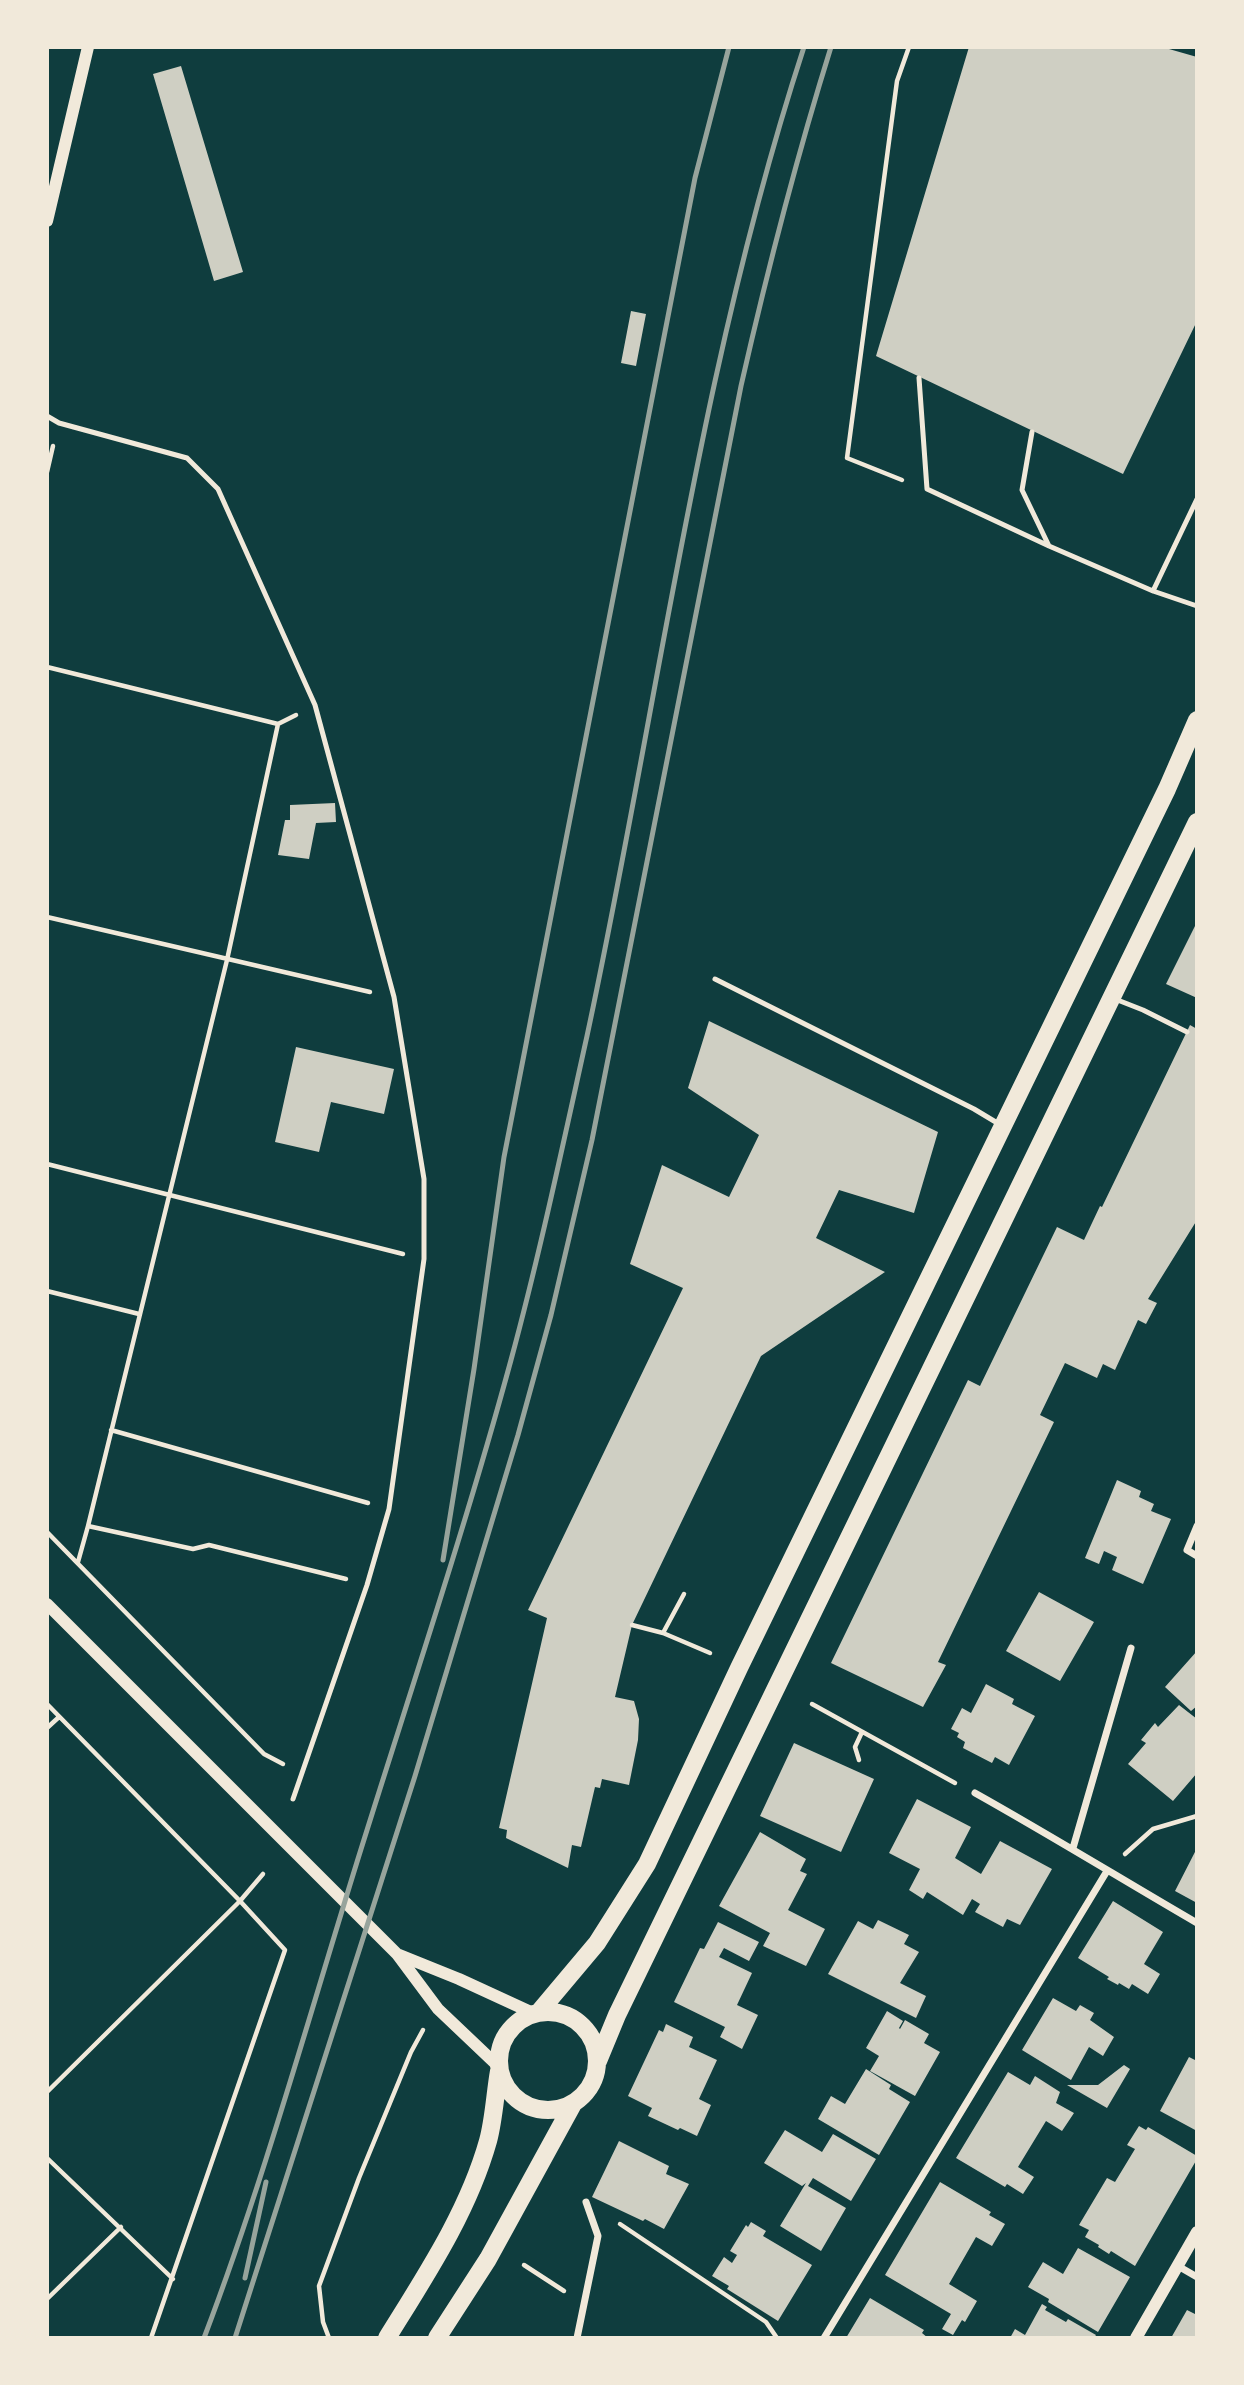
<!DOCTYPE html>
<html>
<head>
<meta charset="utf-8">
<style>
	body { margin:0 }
	#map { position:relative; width:1244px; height:2385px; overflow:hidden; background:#0f3d3e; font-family:"Archivo Narrow",sans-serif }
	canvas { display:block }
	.frame { position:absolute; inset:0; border:49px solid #f1e9da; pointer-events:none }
</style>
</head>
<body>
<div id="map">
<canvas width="1244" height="2385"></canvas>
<div class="frame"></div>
</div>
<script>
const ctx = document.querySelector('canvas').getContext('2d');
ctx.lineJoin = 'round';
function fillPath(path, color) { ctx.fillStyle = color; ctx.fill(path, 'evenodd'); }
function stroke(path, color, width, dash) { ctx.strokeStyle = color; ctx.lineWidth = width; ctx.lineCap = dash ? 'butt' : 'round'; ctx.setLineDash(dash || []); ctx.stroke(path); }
const building = new Path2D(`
	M969,47H1162L1197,57V321L1123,474L876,356Z
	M181,66L243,272L214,281L153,74Z
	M631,311L646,314L636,366L621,363Z
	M335,803L336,822L316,823L309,859L278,855L285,820H290V805Z
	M1197,922V998L1166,984Z
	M709,1021L938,1132L914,1213L839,1190L816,1238L885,1272L761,1356L632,1625L615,1697L634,1701L639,1719L638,1740L629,1785L602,1779L600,1788L595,1787L581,1847L572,1845L568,1868L506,1838L507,1830L499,1828L547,1618L528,1610L683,1288L630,1264L662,1165L729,1197L759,1135L688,1088Z
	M1190,1025L1197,1029V1220L1148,1299L1157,1303L1146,1324L1138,1320L1115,1370L1103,1364L1097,1378L1065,1363L1040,1415L1054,1422L938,1662L946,1665L923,1707L831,1663L968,1380L980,1386L1057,1227L1084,1240L1100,1206L1102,1207Z
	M296,1047L394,1069L384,1114L331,1102L319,1152L275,1142Z
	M1117,1480L1141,1491L1139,1497L1154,1504L1151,1511L1171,1519L1143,1584L1112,1570L1117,1557L1104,1551L1099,1564L1085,1558Z
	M1039,1592L1094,1622L1060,1681L1006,1651Z
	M1197,1651V1706L1191,1711L1165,1687Z
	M986,1684L1014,1699L1012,1704L1035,1716L1009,1765L995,1757L992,1763L963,1748L965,1742L957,1737L959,1733L951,1729L962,1708L971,1713Z
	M1179,1705L1197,1719V1773L1173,1801L1128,1764L1146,1743L1141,1740L1155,1723L1158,1727Z
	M794,1743L874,1779L841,1852L760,1816Z
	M917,1799L971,1827L955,1858L981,1874L1000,1841L1052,1869L1020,1925L1007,1919L1003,1927L975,1912L980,1904L972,1899L963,1915L927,1892L923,1899L909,1890L920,1869L889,1853Z
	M760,1832L806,1859L800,1871L807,1874L788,1910L825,1929L806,1966L763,1946L770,1933L719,1906Z
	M1197,1848V1903L1175,1891Z
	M1113,1901L1163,1932L1144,1964L1160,1974L1148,1994L1132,1984L1129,1989L1119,1983L1118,1985L1107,1979L1109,1977L1078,1958Z
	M878,1920L909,1935L904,1944L919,1952L900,1983L926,1996L916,2018L828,1974L858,1921L873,1929Z
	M718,1922L759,1942L749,1961L724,1948L719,1957L752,1973L737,2005L758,2015L742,2049L720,2037L725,2027L674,2002L700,1948L704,1949Z
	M1053,1998L1076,2011L1080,2005L1094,2013L1090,2020L1114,2037L1103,2056L1089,2047L1071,2080L1022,2050Z
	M887,2011L903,2021L899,2028L900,2029L905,2020L929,2034L924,2043L940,2052L915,2096L870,2071L879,2056L866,2048Z
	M666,2024L693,2037L689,2047L717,2060L699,2099L711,2105L697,2136L680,2128L678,2130L648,2116L652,2108L628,2096L659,2030L663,2032Z
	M1189,2057L1197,2061V2131L1160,2111Z
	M1124,2065L1130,2069L1107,2108L1067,2085H1098Z
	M866,2069L891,2085L889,2089L910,2102L879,2155L818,2119L831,2096L845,2104Z
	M1008,2072L1030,2085L1035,2076L1060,2092L1056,2103L1074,2113L1062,2131L1046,2121L1018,2167L1034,2177L1023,2194L1007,2184L1005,2187L956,2158Z
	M1139,2126L1146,2130L1148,2127L1197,2156V2159L1135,2266L1111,2251L1109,2254L1098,2247L1099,2245L1085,2237L1089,2230L1079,2225L1107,2178L1115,2182L1135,2149L1127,2145Z
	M785,2130L822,2152L833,2134L876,2159L851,2201L813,2178L808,2186L846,2208L821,2251L780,2226L806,2183L802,2186L764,2163Z
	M619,2141L669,2166L666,2174L689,2184L664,2229L645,2219L643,2221L592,2197Z
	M940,2182L991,2212L989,2215L1005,2224L992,2246L976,2237L949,2284L977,2301L965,2322L962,2320L953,2335L942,2329L951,2314L885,2275Z
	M751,2222L766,2231L763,2236L812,2265L778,2321L727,2289L729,2286L712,2276L724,2257L732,2263L737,2255L730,2251L746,2225L748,2227Z
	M1078,2248L1130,2277L1098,2332L1048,2302L1049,2299L1028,2287L1043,2262L1063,2274Z
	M870,2298L924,2330L922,2333L928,2338H846Z
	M1042,2304L1047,2307L1045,2310L1066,2322L1068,2319L1096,2335L1094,2338H1010L1015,2329L1025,2335Z
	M1187,2310L1197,2315V2338H1171Z`);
const path = new Path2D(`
	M47,472L53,446
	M902,480L847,458L897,81L909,47
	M47,667L278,724
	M47,917L370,992
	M47,1164L403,1254
	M47,1291L139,1314
	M111,1430L368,1503
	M88,1526L193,1549L209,1545L346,1579
	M47,1532L264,1754L283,1764
	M78,1562L88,1526L227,960L278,724L296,715
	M632,1625L663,1633L710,1653
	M663,1633L684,1594
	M47,1704L240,1901L285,1950L151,2338
	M812,1704L955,1783
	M47,1728L59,1717
	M859,1760L855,1747L862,1732
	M1125,1854L1153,1829L1197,1816
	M47,2092L240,1901L263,1874
	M47,2158L173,2279
	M620,2224L766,2322L777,2338
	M524,2265L564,2291
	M47,2299L121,2227
	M329,2338L323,2322L319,2286L359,2178L411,2052L423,2030`);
const service = new Path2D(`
	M919,378L927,489L1049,546L1153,591L1197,606
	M47,416L59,423L187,458L218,489L315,705L394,997L424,1179V1259L389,1509L367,1585L293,1799
	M1032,432L1022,490L1049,546
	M1153,591L1197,499
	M715,979L974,1109L999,1124
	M1115,999L1143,1010L1187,1032`);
const minor = new Path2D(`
	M1197,1526L1187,1550L1197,1556
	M975,1793C1050,1835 1123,1880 1197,1923
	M1073,1848L1131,1648
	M1178,2266L1197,2277
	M577,2338L598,2236L586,2202
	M824,2338L1107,1871`);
const tertiary = new Path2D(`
	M47,221L88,47
	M47,1604L397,1954L438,2009L498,2066
	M397,1954L459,1979L535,2014
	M1136,2338L1197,2232`);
const primary = new Path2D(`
	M499 2061a49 49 0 1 1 98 0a49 49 0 1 1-98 0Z
	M539,2012L597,1943L647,1864L739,1668L1167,789L1197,720
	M598,2061L617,2015L1197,822
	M387,2338C426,2275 468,2212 488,2141C494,2119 495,2094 499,2071
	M437,2338L488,2259L573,2104`);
const rail = new Path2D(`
	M443,1560L474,1369L504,1157L695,178L729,47
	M245,2278L266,2182
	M204,2338C263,2183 308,2020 357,1862C409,1695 465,1529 511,1360C540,1253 563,1144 587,1036C658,706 699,368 804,47
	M235,2338L415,1776L518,1435L551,1315L592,1140L741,386C767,272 796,159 831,47`);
fillPath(building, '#cfcfc3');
stroke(path, '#f1e9da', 4.5);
stroke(service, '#f1e9da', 5);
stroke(minor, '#f1e9da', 7);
stroke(tertiary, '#f1e9da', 12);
stroke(primary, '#f1e9da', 18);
stroke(rail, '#97a49c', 5);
</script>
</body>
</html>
